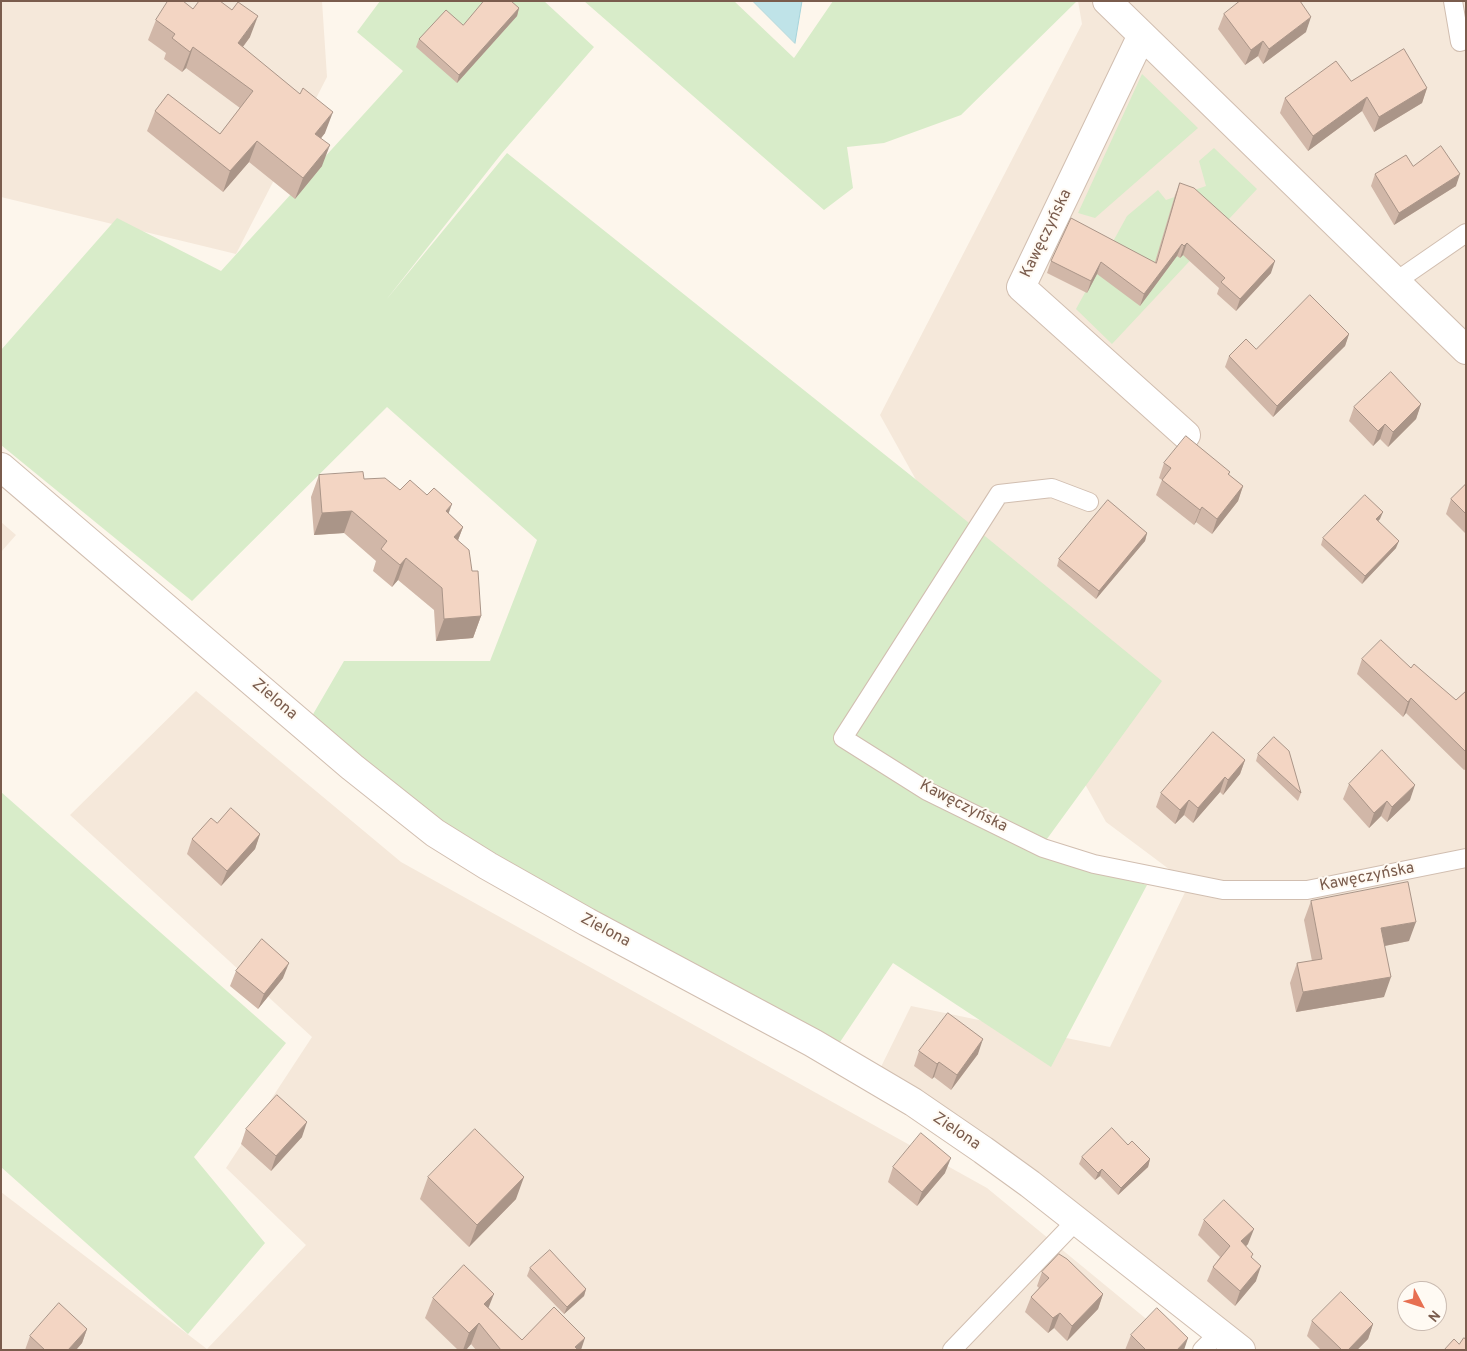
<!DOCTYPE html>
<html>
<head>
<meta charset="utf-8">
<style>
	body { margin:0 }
	#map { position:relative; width:1467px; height:1351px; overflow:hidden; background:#fdf6ec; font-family:Overpass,sans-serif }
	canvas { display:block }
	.frame { position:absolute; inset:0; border:2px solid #7a5c4d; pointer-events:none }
	.north { position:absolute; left:1397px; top:1281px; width:50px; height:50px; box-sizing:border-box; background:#fffaf3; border:1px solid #cabbb1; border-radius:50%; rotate:130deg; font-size:14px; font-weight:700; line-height:20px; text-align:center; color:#7a5c4d }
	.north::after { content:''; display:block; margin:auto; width:18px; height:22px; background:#e76f51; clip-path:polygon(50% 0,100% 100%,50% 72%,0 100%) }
</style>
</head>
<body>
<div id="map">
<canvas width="1467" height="1351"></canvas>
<div class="frame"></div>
<div class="north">N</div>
</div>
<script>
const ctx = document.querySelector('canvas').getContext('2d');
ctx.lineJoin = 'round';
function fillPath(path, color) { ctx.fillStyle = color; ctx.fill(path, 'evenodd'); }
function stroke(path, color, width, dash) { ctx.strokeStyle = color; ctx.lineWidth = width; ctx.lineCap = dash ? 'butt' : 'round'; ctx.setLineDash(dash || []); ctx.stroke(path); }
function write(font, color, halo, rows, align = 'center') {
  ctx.font = font + ' Overpass,sans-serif'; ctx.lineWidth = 4; ctx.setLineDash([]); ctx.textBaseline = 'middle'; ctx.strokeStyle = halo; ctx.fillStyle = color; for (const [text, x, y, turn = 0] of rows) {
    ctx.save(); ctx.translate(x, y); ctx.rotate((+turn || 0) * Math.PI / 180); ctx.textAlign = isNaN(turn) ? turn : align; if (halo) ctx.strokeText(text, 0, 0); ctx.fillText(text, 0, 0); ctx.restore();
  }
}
const residential = new Path2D(`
	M1,1H322L327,77L236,254L1,197Z
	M1078,1H1466V1350H1227L875,1079L911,1006L1110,1047L1189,884L1106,822L880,415L1082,24ZM1407,1291H1437V1321H1407Z
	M1,522L16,535L1,552Z
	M196,691L401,862L987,1188L1184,1350H1V1192L207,1349L306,1245L226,1168L312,1037L70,815Z`);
const green = new Path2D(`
	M380,1H544L594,47L502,153L386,300L507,153L914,478L1162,681L1036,854L1147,885L1051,1067L893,963L840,1042L620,928L452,835L312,716L344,661H490L537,540L387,407L192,601L1,445V350L117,218L221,271L403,71L357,32Z
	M584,1H734L794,58L833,1H1077L961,115L884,143L847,147L853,188L824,210Z
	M1142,74L1198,128L1095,218L1078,213Z
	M1214,148L1257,189L1112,344L1076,309L1127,216L1158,190L1166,200L1206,186L1199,161Z
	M1,792L286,1043L194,1157L265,1243L188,1334L1,1167Z`);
const water = new Path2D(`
	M753,1H802L795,43Z`);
const service = new Path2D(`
	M1453,1L1460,42
	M1395,282L1466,233
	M1089,502L1052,488L999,494L843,738L927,791L1043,848L1094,864L1223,890H1307L1466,858
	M952,1350L1076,1221
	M1202,1350L1219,1333`);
const minor = new Path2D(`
	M1107,1L1466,350
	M1142,35L1021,287L1186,435
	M1,467L352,767L435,833L488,866L587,922L813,1043L913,1102L983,1150L1030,1184L1241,1350`);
const wall = new Path2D(`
	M519,8L517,16L457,83L416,47L419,39L463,25Z
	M193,9L250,37L243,47L325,133L321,138L322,166L295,199L249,162L223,192L147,131L155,111L220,134L240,108L186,68L182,72L164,59L166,53L148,40L156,20Z
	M1224,14L1306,32L1263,64L1258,56L1245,65L1218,29Z
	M1351,81L1427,88L1422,103L1374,132L1362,111L1308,151L1280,113L1285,98Z
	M1413,166L1456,186L1394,225L1371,186L1375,174Z
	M1180,183L1271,273L1236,311L1217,294L1219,288L1183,255L1180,258L1177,256L1140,306L1097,274L1087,293L1047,273L1051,261L1155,262L1175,195Z
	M1349,334L1345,346L1273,417L1225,367L1229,356Z
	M1421,404L1416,419L1388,447L1380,439L1373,446L1349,421L1354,407Z
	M1164,463L1230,472L1229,475L1243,486L1238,501L1212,534L1196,522L1194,525L1156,495L1162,480L1159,478Z
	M319,475L364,479L400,490L449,514L463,527L458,540L472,571L481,616L473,638L436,641L434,610L398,580L392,587L373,571L376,561L344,533L314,535L311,497Z
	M1466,484V534L1446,514L1451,499Z
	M1380,519L1378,521L1396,548L1362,584L1321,545L1323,538Z
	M1147,533L1145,541L1096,599L1057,566L1059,559Z
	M1362,659L1411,668L1456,700L1466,691V769L1464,770L1406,713L1403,717L1357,674Z
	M1258,754L1301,793L1298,801L1256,761Z
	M1245,760L1240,774L1223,795L1220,792L1193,823L1184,815L1175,824L1156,807L1161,793Z
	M1349,784L1410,800L1387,822L1381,816L1369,828L1343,799Z
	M217,823L260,834L255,849L221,886L187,854L192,839Z
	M1311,901L1409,941L1385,946L1384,997L1296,1012L1290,983L1297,963L1312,961L1304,920Z
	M236,971L283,978L258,1009L230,986Z
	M919,1051L978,1054L951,1090L934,1077L932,1079L914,1066Z
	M246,1129L302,1137L271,1171L241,1144Z
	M1128,1145L1150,1159L1148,1167L1118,1195L1100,1176L1095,1180L1079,1164L1082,1157Z
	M893,1167L945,1173L917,1206L888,1182Z
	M428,1177L516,1199L469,1247L420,1199Z
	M1204,1220L1248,1244L1246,1246L1252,1258L1256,1281L1235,1306L1207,1281L1213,1267L1220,1257L1198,1235Z
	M530,1268L586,1289L584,1296L564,1314L527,1276Z
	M1042,1272L1103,1294L1098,1309L1067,1341L1054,1328L1048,1333L1025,1312L1031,1297L1039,1288L1037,1286Z
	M433,1298L489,1308L522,1340L581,1350H476L471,1344L466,1350H458L425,1318Z
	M1312,1321L1373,1324L1368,1339L1357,1350H1321L1307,1336Z
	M87,1329L82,1343L76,1350H25L30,1336Z
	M1131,1335L1184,1350H1125Z`);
const shadedWall = new Path2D(`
	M519,8L517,16L457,83L459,75Z
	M258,16L250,37L230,64L238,43Z
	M1311,17L1306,32L1263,64L1269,49Z
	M1263,41L1258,56L1245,65L1251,50Z
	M193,47L186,68L182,72L190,52Z
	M1427,88L1422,103L1374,132L1379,117Z
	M1367,97L1362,111L1308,151L1313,136Z
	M333,112L325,133L308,155L315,134Z
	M257,141L249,162L223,192L230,171Z
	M330,145L322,166L295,199L303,178Z
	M1460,174L1456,186L1394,225L1399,213Z
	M1187,243L1183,255L1180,258L1184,246Z
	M1182,244L1177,256L1140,306L1144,294Z
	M1275,261L1271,273L1236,311L1240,299Z
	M1101,262L1097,274L1087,293L1091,281Z
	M1349,334L1345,346L1273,417L1277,406Z
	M1421,404L1416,419L1388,447L1393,432Z
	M1385,424L1380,439L1373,446L1378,431Z
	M1243,486L1238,501L1212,534L1217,519Z
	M452,504L444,526L446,511Z
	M1202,507L1196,522L1194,525L1200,510Z
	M352,511L344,533L314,535L322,513Z
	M1383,512L1380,519L1373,526L1376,519Z
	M463,527L455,548L454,537Z
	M1147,533L1145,541L1096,599L1099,591Z
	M1399,541L1396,548L1362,584L1365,576Z
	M406,558L398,580L392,587L400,565Z
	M481,616L473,638L436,641L444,619Z
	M1411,698L1406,713L1403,717L1408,702Z
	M1245,760L1240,774L1223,795L1228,780Z
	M1225,777L1220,792L1193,823L1198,808Z
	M1415,785L1410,800L1387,822L1392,807Z
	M1189,800L1184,815L1175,824L1180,810Z
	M1387,801L1381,816L1369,828L1374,813Z
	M260,834L255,849L221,886L227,871Z
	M1416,922L1409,941L1374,948L1381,928Z
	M289,963L283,978L258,1009L264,994Z
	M1391,977L1384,997L1296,1012L1303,992Z
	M983,1039L978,1054L951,1090L957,1075Z
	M939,1062L934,1077L932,1079L937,1064Z
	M307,1122L302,1137L271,1171L276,1156Z
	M951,1158L945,1173L917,1206L922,1192Z
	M1150,1159L1148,1167L1118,1195L1121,1188Z
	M1102,1169L1100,1176L1095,1180L1098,1173Z
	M524,1177L516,1199L469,1247L477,1225Z
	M1254,1229L1248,1244L1236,1256L1241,1241Z
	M1261,1266L1256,1281L1235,1306L1240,1291Z
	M586,1289L584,1296L564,1314L567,1307Z
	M494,1294L486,1314L484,1304Z
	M1103,1294L1098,1309L1067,1341L1072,1326Z
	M1060,1313L1054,1328L1048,1333L1053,1318Z
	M479,1323L471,1344L466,1350H463L469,1333Z
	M1373,1324L1368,1339L1357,1350H1348Z
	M87,1329L82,1343L76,1350H68Z
	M585,1338L581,1350H574L575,1347Z
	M1188,1338L1184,1350H1177Z`);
const building = new Path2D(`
	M168,1H183L193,9L199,1H220L232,10L238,2L258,16L238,43L300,94L303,88L333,112L315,134L330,145L303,178L257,141L230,171L155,111L168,94L220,134L253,91L193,47L190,52L172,38L175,34L156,20Z
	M484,1H511L519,8L459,75L419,39L446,10L463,25Z
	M1240,1H1300L1311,17L1269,49L1263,41L1251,50L1224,14Z
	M1404,49L1427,88L1379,117L1367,97L1313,136L1285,98L1336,61L1351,81Z
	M1441,146L1460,174L1399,213L1375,174L1406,155L1413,166Z
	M1180,183L1194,188L1275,261L1240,299L1221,282L1225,278L1187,243L1184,246L1182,244L1144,294L1101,262L1091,281L1051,261L1071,218L1156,263Z
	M1310,295L1349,334L1277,406L1229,356L1246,339L1256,349Z
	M1391,372L1421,404L1393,432L1385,424L1378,431L1354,407Z
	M1186,436L1230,472L1228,474L1243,486L1217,519L1202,507L1200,510L1162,480L1171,468L1164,463Z
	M363,472L364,479L385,478L400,490L410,480L427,495L434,488L452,504L446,511L463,527L454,537L469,550L472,571H478L481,616L444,619L442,588L406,558L400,565L381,549L387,541L352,511L322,513L319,475Z
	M1466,484V514L1451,499Z
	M1365,495L1383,512L1376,519L1399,541L1365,576L1323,538Z
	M1108,500L1147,533L1099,591L1059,559Z
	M1381,640L1411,668L1414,664L1456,700L1466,691V752L1411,698L1408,702L1362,659Z
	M1213,732L1245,760L1228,780L1225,777L1198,808L1189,800L1180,810L1161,793Z
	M1274,737L1289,751L1301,793L1258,754Z
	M1382,750L1415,785L1392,807L1387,801L1374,813L1349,784Z
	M231,808L260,834L227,871L192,839L211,818L217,823Z
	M1408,882L1416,922L1381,928L1391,977L1303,992L1297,963L1322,959L1311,901Z
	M262,939L289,963L264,994L236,971Z
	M948,1013L983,1039L957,1075L939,1062L937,1064L919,1051Z
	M277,1095L307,1122L276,1156L246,1129Z
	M1112,1128L1128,1145L1132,1141L1150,1159L1121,1188L1102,1169L1098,1173L1082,1157Z
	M475,1129L524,1177L477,1225L428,1177Z
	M921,1133L951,1158L922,1192L893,1167Z
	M1224,1200L1254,1229L1241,1241L1253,1254L1251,1257L1261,1266L1240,1291L1213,1267L1230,1246L1204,1220Z
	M550,1250L586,1289L567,1307L530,1268Z
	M1059,1254L1067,1259L1103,1294L1072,1326L1060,1313L1053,1318L1031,1297L1049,1278L1042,1272Z
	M464,1265L494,1294L484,1304L522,1340L554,1307L585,1338L575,1347L578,1350H501L479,1323L469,1333L433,1298Z
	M1341,1292L1373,1324L1348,1350H1342L1312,1321Z
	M59,1303L87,1329L68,1350H45L30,1336Z
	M1157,1308L1188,1338L1177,1350H1146L1131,1335Z
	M1464,1338L1466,1339V1350H1444L1454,1339L1459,1344Z`);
const streetNames = [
	["Kawęczyńska",1047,234,-64],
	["Zielona",274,700,40],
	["Kawęczyńska",963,807,27],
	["Kawęczyńska",1367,878,-11],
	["Zielona",605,931,28],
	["Zielona",956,1132,34]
];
fillPath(residential, '#f5e8da');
fillPath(green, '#d8ecc9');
fillPath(water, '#bfe3e8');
stroke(water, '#a5d3da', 1);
stroke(service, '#d1beb0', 20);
stroke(minor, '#d1beb0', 30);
stroke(service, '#fff', 18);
stroke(minor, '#fff', 28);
fillPath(wall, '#d1b7a8');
fillPath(shadedWall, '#aa9588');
fillPath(building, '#f3d5c3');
stroke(building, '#aa9588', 1);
write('16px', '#7a5c4d', '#fffaf3', streetNames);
</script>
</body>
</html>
